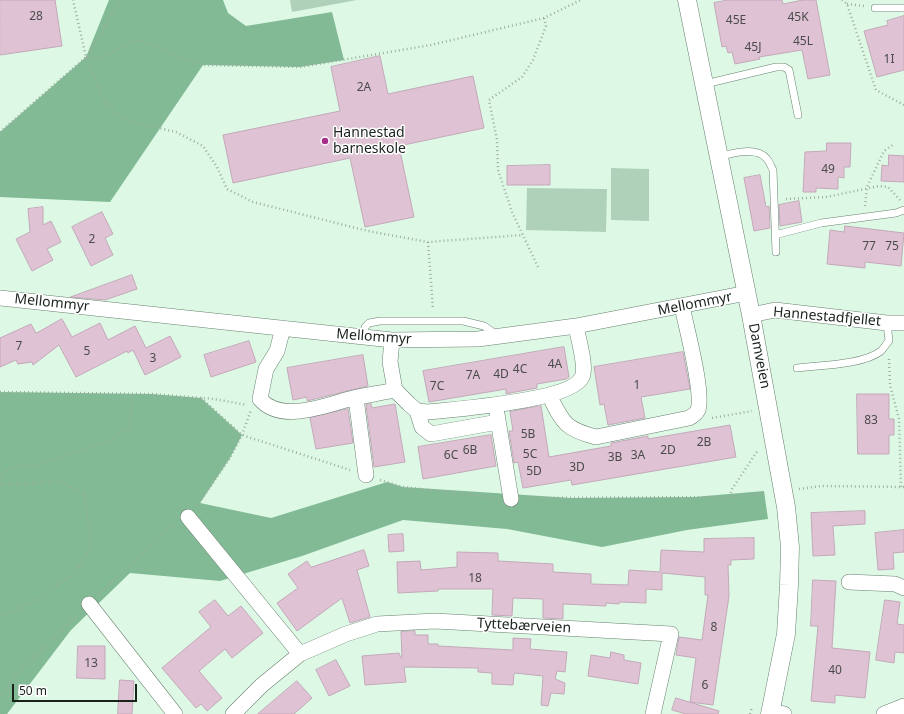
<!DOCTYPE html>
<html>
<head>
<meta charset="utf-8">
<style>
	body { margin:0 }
	#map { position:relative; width:904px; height:714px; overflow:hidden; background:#ddf9e5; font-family:"Noto Sans",sans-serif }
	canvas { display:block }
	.scale { position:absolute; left:12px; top:684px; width:125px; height:18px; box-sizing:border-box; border:2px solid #19231c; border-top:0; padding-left:5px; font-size:12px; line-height:14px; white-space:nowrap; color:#19231c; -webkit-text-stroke:3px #fff; paint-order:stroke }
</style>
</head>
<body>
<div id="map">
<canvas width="904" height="714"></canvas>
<div class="scale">50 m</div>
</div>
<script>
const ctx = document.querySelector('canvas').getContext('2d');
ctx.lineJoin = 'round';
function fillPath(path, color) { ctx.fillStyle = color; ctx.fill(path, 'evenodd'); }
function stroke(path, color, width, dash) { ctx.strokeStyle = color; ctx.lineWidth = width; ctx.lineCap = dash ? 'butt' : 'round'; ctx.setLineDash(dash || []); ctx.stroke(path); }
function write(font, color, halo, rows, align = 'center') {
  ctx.font = font + ' "Noto Sans",sans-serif'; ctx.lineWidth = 3; ctx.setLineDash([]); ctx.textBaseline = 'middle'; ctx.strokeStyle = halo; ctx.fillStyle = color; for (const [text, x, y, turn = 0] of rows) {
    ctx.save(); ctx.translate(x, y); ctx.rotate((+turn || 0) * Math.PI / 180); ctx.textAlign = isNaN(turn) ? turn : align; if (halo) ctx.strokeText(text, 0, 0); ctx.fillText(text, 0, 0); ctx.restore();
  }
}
const green = new Path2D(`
	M290,0H357L292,12Z
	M611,168L649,169V221L611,220Z
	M527,188L607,189L606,232L526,230Z`);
const forest = new Path2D(`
	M109,0H223L228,13L246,26L332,12L344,60L300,67L203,65L110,202L0,197V132L86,57Z
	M0,392L152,394L201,398L242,435L230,458L200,503L271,518L387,482L403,487L571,498L694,497L764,491L768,519L687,530L602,547L507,529L403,520L302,556L220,581L130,573L71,630L7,714H0Z`);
const building = new Path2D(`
	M0,0H55L62,46L0,55Z
	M728,0H782L783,4L803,0H816L830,75L808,79L802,50L759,57L760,59L735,64L732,52L728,53L726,46L722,47L714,3Z
	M904,16V70L877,77L864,31L888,25L887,21Z
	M380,56L388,94L473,76L484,128L399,146L414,217L365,227L350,158L233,183L223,135L340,111L331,67Z
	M827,143H851L850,167H844V178L838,177V189L816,188V192H803L805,152L826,151Z
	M889,155L904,156V182L881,181L882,165L888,166Z
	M550,165V185H507V166Z
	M760,175L766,207L769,206L770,228L754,231L744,178Z
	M799,201L802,222L780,226L779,205Z
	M43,207V225L51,221L61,242L47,249L53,260L32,271L16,239L30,232L28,209Z
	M102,212L113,234L105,238L113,255L91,266L72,227Z
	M845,226L904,233L901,266L865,262V268L827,264L830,230L844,232Z
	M132,275L137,289L105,300L71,297Z
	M62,319L72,337L100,323L108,340L135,326L146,348L170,336L181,357L145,375L133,350L128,353L127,351L76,377L59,345L33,365L32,362L18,364L16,360L0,367V338L31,324L36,333Z
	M249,341L256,362L211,377L204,355Z
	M564,347L569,377L566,379L537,384V388L510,393L506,394V389L429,402L423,371Z
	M683,352L690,389L641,397L645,418L608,425L604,404L600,405L594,367Z
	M363,355L368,386L307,401V397L293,400L287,368Z
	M857,394H889V419H894V435H889V454H858Z
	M371,404L372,408L395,404L405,462L374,467L366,405Z
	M541,406L549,457L611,446V443L648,436V439L730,425L736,457L572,485L571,480L523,488L518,462L514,463L509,431H513L510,412Z
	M348,409L353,443L316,449L310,418Z
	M491,435L496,466L423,479L418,447Z
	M865,511V524L833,526L835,555L813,556L811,513Z
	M904,530V552L893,553L894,569L878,570L875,533Z
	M403,534L404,551L389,552L388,535Z
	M754,538V559L731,560V565H728L729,596L713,705L690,702L696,658L676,655L679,637L702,640L708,595H705V577L662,573V590L646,589V603L619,602V604L606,603V606L563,604V619L543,618V599L513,598L512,616L492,615L493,589H438V591L398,593L397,562L420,561L421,570L457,567V552L498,553V561L553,564V572L591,574V584L628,585L629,570L660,572L661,550L704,552V539Z
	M364,550L369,566L357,570L370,617L350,623L342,598L297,631L277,603L298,588L288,574L307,561L311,567Z
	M813,580L836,581L832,648L870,652L865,698L835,695V703L811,701L818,626H811Z
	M215,600L228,616L241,606L263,633L232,658L225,649L199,671L222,698L207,711L201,704L196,708L162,668L211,627L199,612Z
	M885,600L900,602L897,624L904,625V653L895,652L894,663L876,660Z
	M415,631V635H428V644H438V646L513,650V638L531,639L530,649L567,652L565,672L557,671L555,679L565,683L564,694L551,693L548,706L541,705L543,676L515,673L514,674L513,685L492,684V673L478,672V668L404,667L406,682L365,685L362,656L399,653L401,658H402L401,632Z
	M78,646H105V679L77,678Z
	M611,652L624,655V660L641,663L638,684L588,676L591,655L610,658Z
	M336,660L350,686L329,696L316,670Z
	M120,680L134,681L132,714H118Z
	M297,681L312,698L294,714H258Z
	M676,698L719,711L718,714H686L672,710Z`);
const path = new Path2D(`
	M842,0L847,4L876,90L904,105
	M847,4L864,6
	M86,57L101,59L133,40L141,41L203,65L300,67L431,45L544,18L581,0
	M86,57L101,97L117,114L137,123L176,132L203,146L217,167L227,189L253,202L368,231L428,242L523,235
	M87,57L117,5L118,0
	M0,132L86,57L73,0
	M786,199L826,197L879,186L888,187L900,200
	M865,206L867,187L884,151L894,144
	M428,242L433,309
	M538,267L512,212L498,170L497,140L489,100L522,77L533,60L546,26L544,18
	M889,359L890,385L899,419L901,487
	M0,392L152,394L214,399L247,405
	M201,398L242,435L350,470
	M712,418L752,411
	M0,477L11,467L36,466L109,441L129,427L133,394
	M380,480L403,487L495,497
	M0,484L60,482L84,493L91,546L75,573L35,601L0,617
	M799,489L821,486L904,487
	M730,497L732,489L758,450
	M526,498L730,497L763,494
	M197,506L230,458L242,435L251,410
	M99,594L166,530L175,525
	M0,695L15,676L78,614
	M750,714L752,707`);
const service = new Path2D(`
	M875,8H904
	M705,84L776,67H784L789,70L798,115
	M719,157C732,153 757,146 767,159C770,162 771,167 773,170L776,252
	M775,235L821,223L896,213L904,210
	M364,337L365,327L369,323L380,321H463L484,326L497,335
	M797,368C820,365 863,365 881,351C884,348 886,344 889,341L887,323`);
const minor = new Path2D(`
	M0,298L392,340L478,339L576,326L747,293
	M751,315L775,310L887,323H904
	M283,328L277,351L266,369L260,399C281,424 326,405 353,398C367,395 381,393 395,390L409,404L417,411L428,412C455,409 572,401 582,377C587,367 578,338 576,326
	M392,340L390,362L395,390
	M549,395C563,423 565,429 596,437L689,418C693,416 696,414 698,410C704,392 686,327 682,306
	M356,398L366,475
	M417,411L422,427L431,434L498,422
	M497,414L511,499
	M188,517L300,654
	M849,582L895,584L904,588
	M89,604L175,714
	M771,712L784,714
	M233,714L262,685L300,654L346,634L377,624L435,621L671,634L653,714
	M884,714L904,706`);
const tertiary = new Path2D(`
	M687,0L751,315L786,507L790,547L789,585L786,634L770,714`);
const markers = [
	[325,141,4,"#a62f87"]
];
const numberNames = [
	["28",36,17],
	["45K",798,18],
	["45E",736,21],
	["45L",803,42],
	["45J",753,48],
	["1I",889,60],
	["2A",364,88],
	["49",828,170],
	["2",92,240],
	["77",869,247],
	["75",892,247],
	["7",19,347],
	["5",87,352],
	["3",153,359],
	["4A",555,365],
	["4C",520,370],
	["4D",501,375],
	["7A",473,376],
	["1",637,386],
	["7C",437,387],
	["83",871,421],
	["5B",528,435],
	["2B",704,443],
	["6B",470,451],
	["2D",668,451],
	["5C",530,455],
	["6C",451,456],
	["3A",638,456],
	["3B",615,458],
	["3D",577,468],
	["5D",534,472],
	["18",475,579],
	["8",714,628],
	["13",91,664],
	["40",835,671],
	["6",705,686]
];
const poiNames = [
	["Hannestad",333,133],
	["barneskole",333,149]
];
const streetNames = [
	["Mellommyr",52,303,6],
	["Mellommyr",695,304,-11],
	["Hannestadfjellet",827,317,5],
	["Mellommyr",374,337,4],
	["Damveien",759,356,79],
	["Tyttebærveien",524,626,3]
];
fillPath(green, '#afd1ba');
fillPath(forest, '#82ba95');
fillPath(building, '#dfc3d4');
stroke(building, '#c3a8b9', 1);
stroke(service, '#67806f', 8);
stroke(minor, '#67806f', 16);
stroke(tertiary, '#67806f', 19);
stroke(path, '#99af9f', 2.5, [1, 3]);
stroke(service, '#fff', 7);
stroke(minor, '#fff', 15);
stroke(tertiary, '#fff', 18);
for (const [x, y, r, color] of markers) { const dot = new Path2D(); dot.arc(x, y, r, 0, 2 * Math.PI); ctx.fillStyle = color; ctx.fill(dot); stroke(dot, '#fff', 1.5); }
write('12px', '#4a4b4a', null, numberNames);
write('14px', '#19231c', '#fff', poiNames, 'left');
write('14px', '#19231c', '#fff', streetNames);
</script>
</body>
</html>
